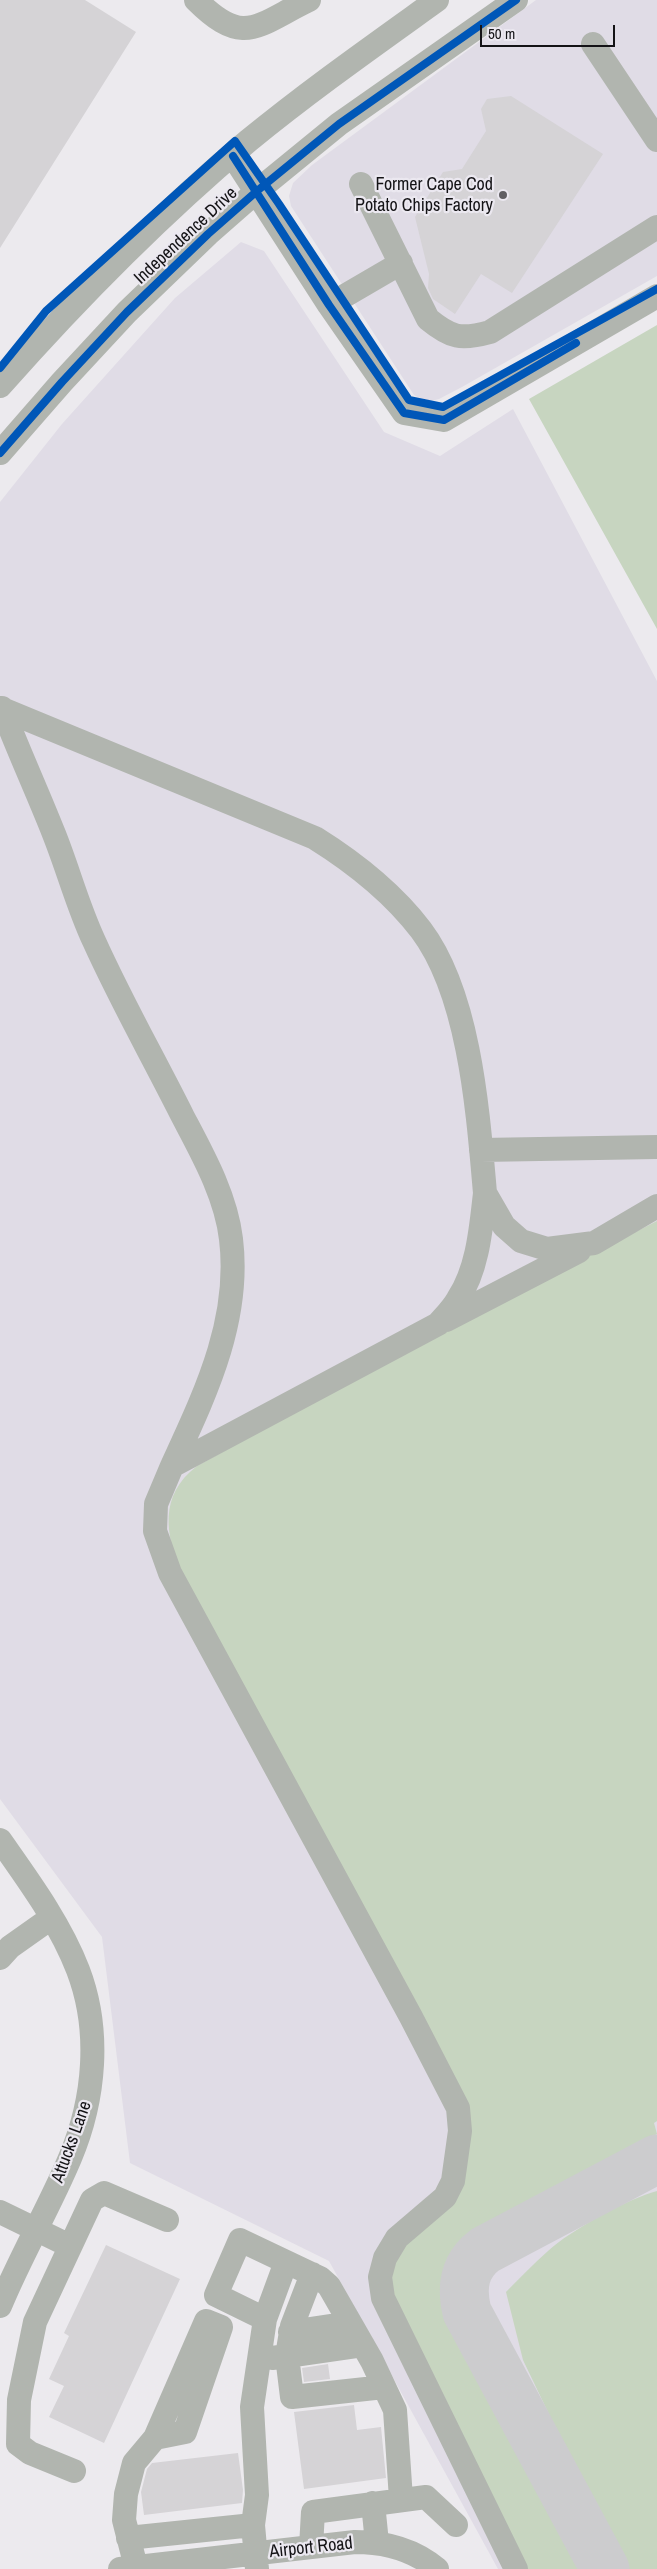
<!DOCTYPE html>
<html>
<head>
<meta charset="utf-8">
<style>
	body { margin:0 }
	#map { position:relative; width:657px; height:2569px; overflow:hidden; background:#eceaee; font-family:"Archivo Narrow",sans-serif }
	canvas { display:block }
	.scale { position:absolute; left:480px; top:25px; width:135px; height:22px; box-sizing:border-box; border:2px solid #141316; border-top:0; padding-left:6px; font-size:15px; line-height:18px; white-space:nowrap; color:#141316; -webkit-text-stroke:4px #ebe8f0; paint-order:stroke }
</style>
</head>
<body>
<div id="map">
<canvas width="657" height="2569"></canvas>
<div class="scale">50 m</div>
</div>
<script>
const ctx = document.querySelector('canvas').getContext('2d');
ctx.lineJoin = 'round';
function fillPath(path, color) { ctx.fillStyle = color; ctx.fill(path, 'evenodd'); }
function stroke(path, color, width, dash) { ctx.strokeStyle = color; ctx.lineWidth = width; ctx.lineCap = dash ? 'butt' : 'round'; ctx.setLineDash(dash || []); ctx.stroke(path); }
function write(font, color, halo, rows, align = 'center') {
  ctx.font = font + ' "Archivo Narrow",sans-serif'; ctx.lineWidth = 4.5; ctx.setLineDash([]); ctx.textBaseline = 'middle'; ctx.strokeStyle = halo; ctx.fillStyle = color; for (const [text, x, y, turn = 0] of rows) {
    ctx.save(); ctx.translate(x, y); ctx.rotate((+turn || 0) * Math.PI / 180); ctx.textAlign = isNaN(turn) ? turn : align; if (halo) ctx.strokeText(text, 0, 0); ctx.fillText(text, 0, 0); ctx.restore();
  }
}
const built = new Path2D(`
	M536,0H657V276L462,387L439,399L427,402L414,395L291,206L289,196L293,183L312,165Z
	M241,242L264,251L384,432L440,456L513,409L657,681V2569H498L329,2261L130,2163L102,1937L0,1799V502L62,424L175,298Z`);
const green = new Path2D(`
	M657,325V629L529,399Z
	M657,1221V2121L654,2123L657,2134L473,2233C448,2255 435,2281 445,2314L580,2569H520L401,2353L391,2284L394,2264L470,2139L181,1575C166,1534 158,1496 197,1466L454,1324Z
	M657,2191V2569H629L569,2456L523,2360L506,2292C520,2278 533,2264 548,2251C571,2230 627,2199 657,2191Z`);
const taxiway = new Path2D(`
	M605,2569L467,2312C461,2287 464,2266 485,2250L657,2159`);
const building = new Path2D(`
	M0,0H85L136,32L0,248Z
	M511,96L603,154L512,293L481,274L455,314L433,299L428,288L429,274L415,217L443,172L462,169L486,131L481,109L487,99Z
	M106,2245L180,2279L104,2443L49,2417L64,2386L49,2379L69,2336L64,2333Z
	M328,2364L330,2379L304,2382L302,2368Z
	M354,2405L357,2430L381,2427L386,2478L304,2489L294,2412Z
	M238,2453L243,2490L242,2503L144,2515L141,2492L147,2469L152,2463Z`);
const minor = new Path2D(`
	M196,0C244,48 257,25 309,0
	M593,44L657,140
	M233,156L329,305L404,413L444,420L657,296
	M361,184L428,319C451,338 461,340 490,332L657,227
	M329,305L401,263
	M0,386C77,299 159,216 248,141C309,91 373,46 437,0
	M0,453L62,382L127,312L208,234L257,191L339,124L516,0
	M0,708L315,838C355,863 392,892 421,930C470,995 478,1113 485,1193
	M2,708C18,750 37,791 54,834C68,869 78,907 94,941C121,1001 154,1059 183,1117C203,1155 226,1196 231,1239C241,1321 205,1394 172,1466
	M481,1150L657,1147
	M446,1320L579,1251
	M0,1840C28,1880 60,1923 78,1970C101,2030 95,2099 70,2158C49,2208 21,2255 0,2306
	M0,1958L10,1947L51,1918
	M0,2212L70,2246
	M265,2319L286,2262
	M290,2332L350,2323
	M363,2345L287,2356L292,2397L384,2387
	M272,2358L287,2356L292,2326L312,2274
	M74,2471L30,2453L18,2444L19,2400L35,2322L92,2200L104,2193L167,2220
	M373,2503L377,2543
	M128,2538L253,2525
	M311,2547L313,2512L426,2497L456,2525
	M136,2567L124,2520L126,2494L134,2463L155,2438L206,2321L221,2327L185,2432L155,2438
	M120,2569L355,2542C385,2542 413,2549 437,2569
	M257,2569L253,2525L257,2495L252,2407L265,2319L216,2295L240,2240L320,2278L329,2286L372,2361L395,2410L401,2499
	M516,2569L383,2298L380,2277L385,2258L397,2238L445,2197L453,2181L460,2131L458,2108L411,2017L170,1573L155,1531L156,1504L172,1466L438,1324C445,1316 453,1308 458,1299C478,1269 481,1228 485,1193L504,1226L521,1241L547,1249L594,1243L657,1206`);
const cycleway = new Path2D(`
	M233,156L329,305L404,413L444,420L576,343
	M0,368L46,311L235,141L279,204L409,400L443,407L657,289
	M0,453L62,382L127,312L208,234L257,191L339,124L516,0`);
const markers = [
	[503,195,5,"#605e62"]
];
const poiNames = [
	["Former Cape Cod",493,185],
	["Potato Chips Factory",493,206]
];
const streetNames = [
	["Independence Drive",186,236,-43],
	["Attucks Lane",72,2142,-70],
	["Airport Road",311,2548,-6]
];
fillPath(built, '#e0dce6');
fillPath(green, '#c7d5c0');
stroke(taxiway, '#ccccce', 49);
fillPath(building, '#d5d3d6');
stroke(minor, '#b1b5af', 24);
stroke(cycleway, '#0057b8', 8);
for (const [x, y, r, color] of markers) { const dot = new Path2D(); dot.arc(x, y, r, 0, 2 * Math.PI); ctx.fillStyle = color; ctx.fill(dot); stroke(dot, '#ebe8f0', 2); }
write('18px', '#141316', '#ebe8f0', poiNames, 'right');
write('18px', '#141316', '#ebe8f0', streetNames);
</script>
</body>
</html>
